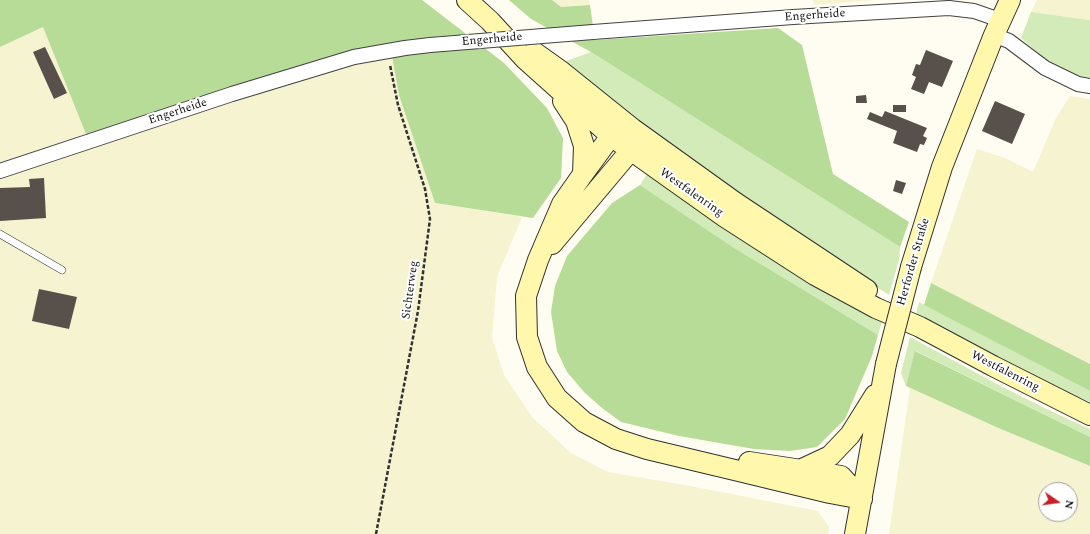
<!DOCTYPE html>
<html>
<head>
<meta charset="utf-8">
<style>
	body { margin:0 }
	#map { position:relative; width:1090px; height:534px; overflow:hidden; background:#fffcf1; font-family:Spectral,serif }
	canvas { display:block }
	.north { position:absolute; left:1038px; top:482px; width:40px; height:40px; box-sizing:border-box; background:#fff; border:1px solid #9f9f9f; border-radius:50%; rotate:103deg; font-size:11px; font-weight:700; line-height:16px; text-align:center; color:#0f0f0f }
	.north::after { content:''; display:block; margin:auto; width:14px; height:18px; background:#c42228; clip-path:polygon(50% 0,100% 100%,50% 72%,0 100%) }
</style>
</head>
<body>
<div id="map">
<canvas width="1090" height="534"></canvas>
<div class="north">N</div>
</div>
<script>
const ctx = document.querySelector('canvas').getContext('2d');
ctx.lineJoin = 'round';
function fillPath(path, color) { ctx.fillStyle = color; ctx.fill(path, 'evenodd'); }
function stroke(path, color, width, dash) { ctx.strokeStyle = color; ctx.lineWidth = width; ctx.lineCap = dash ? 'butt' : 'round'; ctx.setLineDash(dash || []); ctx.stroke(path); }
function write(font, color, halo, rows, align = 'center') {
  ctx.font = font + ' Spectral,serif'; ctx.lineWidth = 4; ctx.setLineDash([]); ctx.textBaseline = 'middle'; ctx.strokeStyle = halo; ctx.fillStyle = color; for (const [text, x, y, turn = 0] of rows) {
    ctx.save(); ctx.translate(x, y); ctx.rotate((+turn || 0) * Math.PI / 180); ctx.textAlign = isNaN(turn) ? turn : align; if (halo) ctx.strokeText(text, 0, 0); ctx.fillText(text, 0, 0); ctx.restore();
  }
}
const farmland = new Path2D(`
	M552,0H589L590,5L561,7Z
	M813,0H873L814,5Z
	M1037,0H1090V20L1031,12Z
	M43,27L391,51L393,64L399,95L435,203L522,217L497,277L492,337L504,375L532,417L571,453L608,472L685,485L818,511L829,527L828,534H0V47Z
	M1070,96L1090,99V364L931,283L977,149L1005,158L1033,172L1056,118Z
	M910,388L996,427L1090,466V534H889ZM1046,490H1070V514H1046Z`);
const green = new Path2D(`
	M1031,12L1090,20V80L1080,78L1047,61L1021,38Z
	M591,52L900,247L899,260L889,295L724,185L561,63Z
	M647,174L763,252L821,288L882,322L878,335L736,249L640,185Z
	M919,302L1090,391V402L1043,381L916,314Z
	M910,337C969,369 1028,402 1090,429V437L916,351L906,386L901,373Z`);
const forest = new Path2D(`
	M0,0H422L504,63L547,108L563,138L561,178L533,218L435,203L399,95L391,51L86,134L43,27L0,47Z
	M509,0H552L561,7L590,5L595,40L778,28L802,45L833,174L909,222L900,247L591,52L531,19Z
	M640,185L736,249L878,335L872,356L845,419L817,447L790,451L754,449L679,436L621,422L602,408L584,392L567,372L557,351L551,312L555,286L567,256L612,203Z
	M931,283L1090,364V391L924,305Z
	M915,351L1090,437V466L996,427L906,386Z`);
const building = new Path2D(`
	M45,47L67,93L54,99L33,52Z
	M926,50L953,61L942,87L929,82L924,94L911,89L916,77L912,75L916,64L920,65Z
	M866,95L867,103H856V96Z
	M995,101L1025,114L1012,144L982,131Z
	M893,105H906V112H893Z
	M885,111L927,128L923,136L927,138L924,145L920,144L917,152L893,143L897,131L867,119L870,112L882,117Z
	M44,178L46,218L0,221V188L30,187L29,179Z
	M896,180L906,183L902,194L893,191Z
	M39,289L77,297L69,329L32,321Z`);
const path = new Path2D(`
	M376,534L418,311L430,219L425,189L398,105L390,65`);
const service = new Path2D(`
	M0,234L62,270`);
const minor = new Path2D(`
	M593,32L793,17L949,8L974,11L1000,20
	M994,35L1009,41L1045,68L1078,84L1090,86
	M0,171L232,94L354,57L405,48L430,45`);
const secondary = new Path2D(`
	M467,0L490,21L525,59L611,136L725,217L815,275L876,308L920,327L993,366L1090,415
	M534,52L562,72L633,129L736,203L867,290
	M563,101L576,121L584,146L583,174
	M633,129H623L611,136L583,174L562,204L538,260L526,296L527,337L537,367L557,398L584,422L616,439L647,449L743,472L830,493L862,499
	M552,244L631,150L634,142V137
	M911,267L942,167L994,35L1010,0
	M749,462L841,476L862,499
	M802,469L830,456L850,435L875,395
	M855,534L886,364`);
const minorBridge = new Path2D(`
	M430,45L593,32`);
const secondaryBridge = new Path2D(`
	M886,364L911,267`);
const streetNames = [
	["Engerheide",815,16,-4],
	["Engerheide",492,40,-5],
	["Engerheide",178,112,-18],
	["Westfalenring",691,193,35],
	["Herforder Straße",914,262,-74],
	["Sichterweg",411,290,-82],
	["Westfalenring",1005,372,27]
];
fillPath(farmland, '#f6f3d0');
fillPath(green, '#d2ebb9');
fillPath(forest, '#b6dc98');
fillPath(building, '#58504b');
stroke(service, '#424242', 8);
stroke(minor, '#424242', 16);
stroke(secondary, '#313131', 22);
stroke(path, '#313131', 2.5, [4, 2]);
stroke(service, '#fff', 7);
stroke(minor, '#fff', 14);
stroke(secondary, '#fff7ac', 20);
stroke(minorBridge, '#424242', 16, []);
stroke(secondaryBridge, '#313131', 22, []);
stroke(minorBridge, '#fff', 14);
stroke(secondaryBridge, '#fff7ac', 20);
write('12px', '#0f0f0f', '#fff', streetNames);
</script>
</body>
</html>
